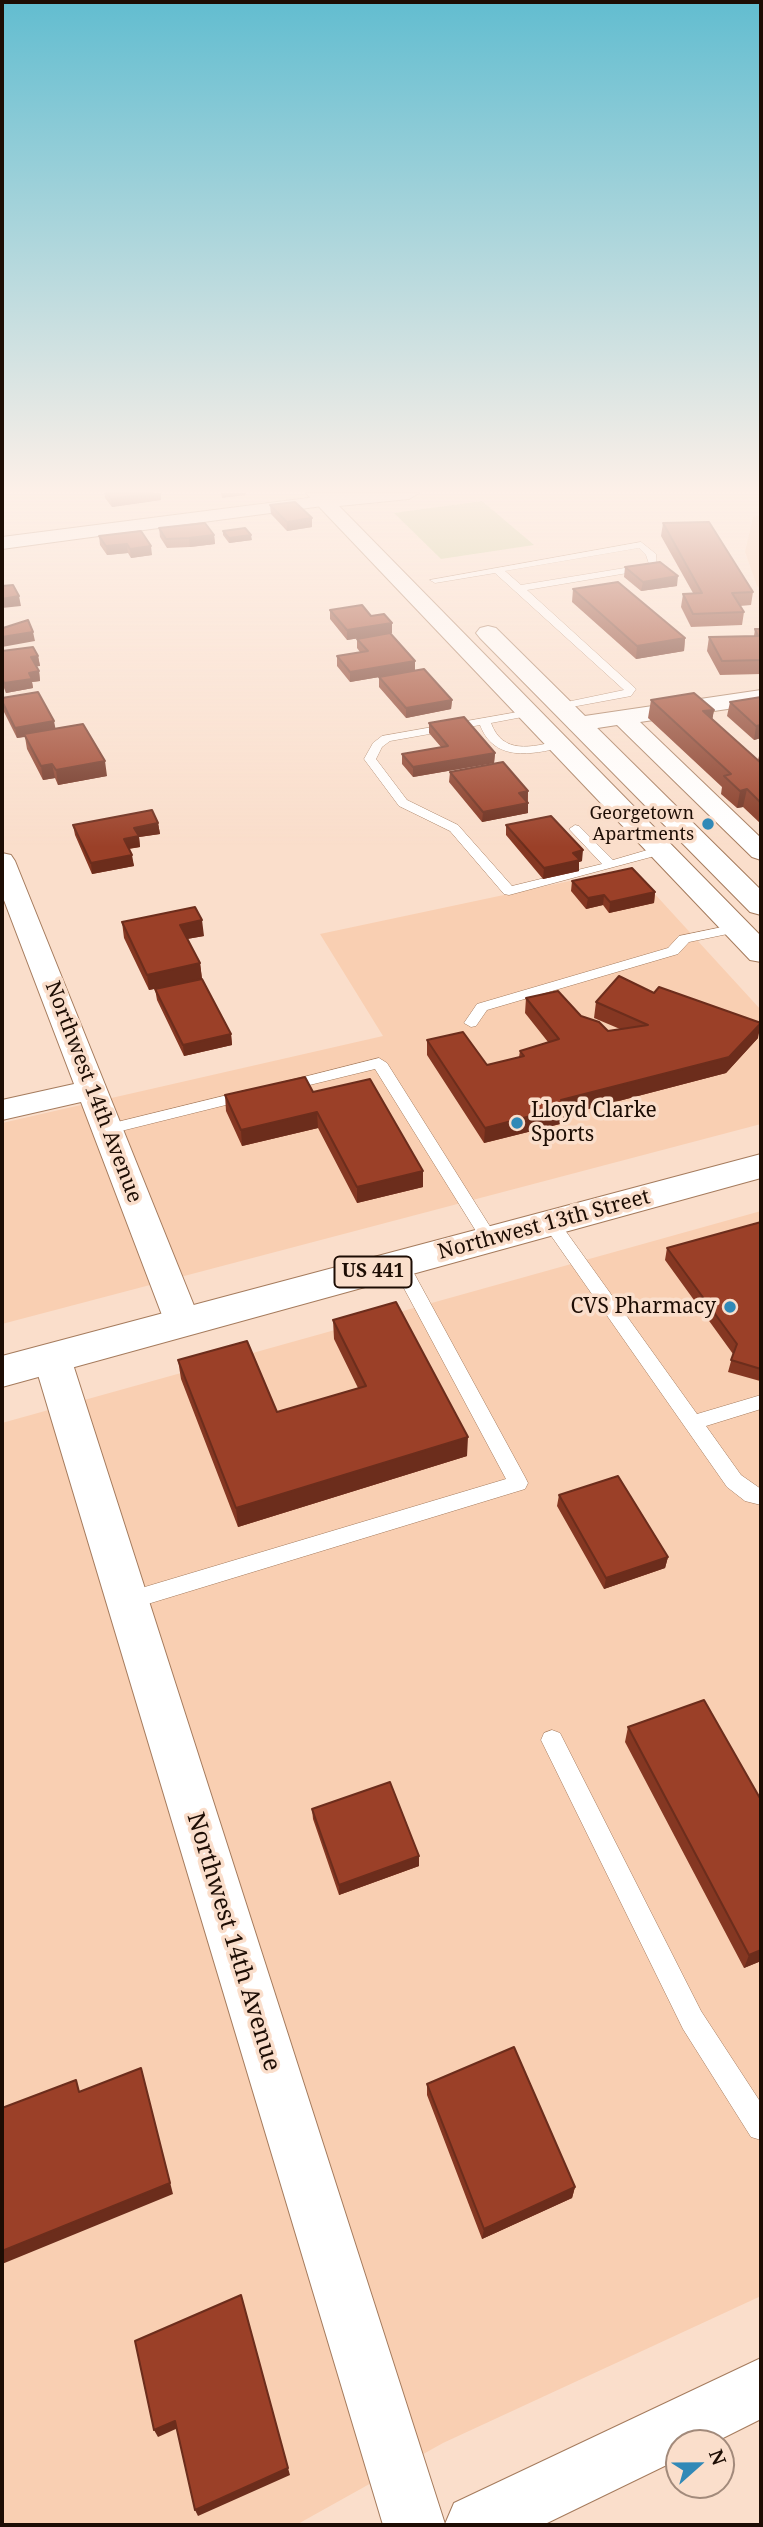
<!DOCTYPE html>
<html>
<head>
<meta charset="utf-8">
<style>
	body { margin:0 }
	#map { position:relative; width:763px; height:2527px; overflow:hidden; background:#fadecb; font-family:"Noto Serif",serif }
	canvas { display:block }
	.frame { position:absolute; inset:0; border:4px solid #1d0d04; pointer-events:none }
	.north { position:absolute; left:665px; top:2429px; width:70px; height:70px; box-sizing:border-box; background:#fadecb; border:2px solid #a28a7b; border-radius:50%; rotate:69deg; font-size:19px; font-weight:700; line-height:28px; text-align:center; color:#1d0d04 }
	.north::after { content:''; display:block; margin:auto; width:24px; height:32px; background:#3189b7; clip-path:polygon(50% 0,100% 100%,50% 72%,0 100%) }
</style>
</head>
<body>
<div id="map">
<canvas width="763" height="2527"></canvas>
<div class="frame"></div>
<div class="north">N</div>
</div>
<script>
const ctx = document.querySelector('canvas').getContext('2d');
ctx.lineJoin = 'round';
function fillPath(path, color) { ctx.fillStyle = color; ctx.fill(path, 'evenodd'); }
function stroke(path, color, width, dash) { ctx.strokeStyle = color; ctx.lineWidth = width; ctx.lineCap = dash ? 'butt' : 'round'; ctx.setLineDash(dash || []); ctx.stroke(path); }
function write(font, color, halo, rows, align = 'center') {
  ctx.font = font + ' "Noto Serif",serif'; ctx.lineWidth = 7; ctx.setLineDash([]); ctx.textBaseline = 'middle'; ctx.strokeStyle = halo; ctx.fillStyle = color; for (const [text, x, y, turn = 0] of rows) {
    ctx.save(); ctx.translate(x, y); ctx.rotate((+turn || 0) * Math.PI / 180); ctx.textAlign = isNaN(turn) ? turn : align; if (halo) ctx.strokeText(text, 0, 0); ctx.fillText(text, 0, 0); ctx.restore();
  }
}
const built = new Path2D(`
	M761,515V588L757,586L745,552L753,517Z
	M631,868L761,1010V1124L2,1324V1123L383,1036L320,934Z
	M761,1211V2296L443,2443L296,2525H2V1423Z`);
const green = new Path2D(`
	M482,501L534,545L441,559L394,513Z`);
const lane = new Path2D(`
	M641,542L656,554L657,568L527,590L636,689L631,696L561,709L557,708V704L624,690L495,573L435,583L430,580ZM639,548L646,555L649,564L521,585L505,571Z
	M529,710L533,711V715L491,723C503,755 531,747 559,741L565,745L563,747C531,755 494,762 480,725L390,741L382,747L376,759L407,800L458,825L512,886L602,864L569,829L575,825L579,826L613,860L661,846L666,847V853L509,895L504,894L450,831L399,806L364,759L373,743L382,736Z
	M737,924L744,928L742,931L689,942L678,954L487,1010L476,1026L471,1027L464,1023L477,1004L668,948L679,936Z
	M379,1058L387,1063L496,1236L499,1240L496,1244H484L375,1069L285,1091L277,1086L280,1083Z
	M248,1090L256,1095L254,1098L109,1134L101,1129L109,1124Z
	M551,1217L557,1219L697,1414L761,1395V1409L706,1426L741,1475L761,1489V1505L745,1501L727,1487L545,1227L542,1223Z
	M400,1258L409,1264L525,1477L528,1483L525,1489L128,1610L120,1607L117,1601L120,1595L128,1592L506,1479L391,1264Z
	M552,1730L560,1733L701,2011L761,2103V2140L751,2137L683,2029L541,1740L544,1733Z`);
const street = new Path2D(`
	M324,496L330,497L333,501L330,505L2,549V537Z
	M761,690V704L640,722L761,838V860L752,857L617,725L578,731L570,729L566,724L570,719L578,717Z
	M2,853L11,855L15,861L201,1323L196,1332L183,1336L170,1332L165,1323L81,1102L2,1120V1100L74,1084L2,895Z
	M52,1344L65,1348L71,1358L445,2524L454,2503L761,2358V2419L713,2443H679V2459L543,2525H383L33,1358L39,1348Z`);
const secondary = new Path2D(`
	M306,493H419L409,499L339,506L761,936V962L750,960Z
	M488,626L496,628L761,890V915L750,912L480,638L476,633L480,628Z`);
const primary = new Path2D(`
	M761,1154V1178L2,1387V1356Z`);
const wall = new Path2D(`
	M104,493H161V500L112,507L105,498Z
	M270,505L312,518V527L287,531L271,514Z
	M663,523L753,592L751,605L740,606L744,612L742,625L691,627L681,607L683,594L693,593L661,536Z
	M159,528L214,535L215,544L190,547L167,548L160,537Z
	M141,531L152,555L131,558L128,553L107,555L100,545L99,536Z
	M223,531L252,540L229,543L223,535Z
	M625,567L677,586L641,591L624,577Z
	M573,589L685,638L684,651L636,659L572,602Z
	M330,610L371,616L392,623V633L347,640L330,619Z
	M755,629H761V674L720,675L707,651L709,637L754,636Z
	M357,639L415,671L452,700L451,709L406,718L379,687V677L350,682L337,666V656L360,652L357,648Z
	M2,651L38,656L40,666H36L39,671L40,681L32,682L33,688L6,693L2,683Z
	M761,697V738L754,740L727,716L730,702Z
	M2,698L55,729L107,776L58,785L55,778L43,780L27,749L25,737L17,738L2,708Z
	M651,700L714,710L712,719L758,760L760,752L761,751V824L743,807L737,808L721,794L722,787L648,718Z
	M429,723L495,753L494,763L413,777L402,764V754L441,747L429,733Z
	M450,772L528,791V813L482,822L449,782Z
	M158,823L160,834L139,837L140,847L129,849L134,866L92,874L75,835L73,825Z
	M506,825L582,861L579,862V871L543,879L506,835Z
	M572,881L655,892L654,903L609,913L603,905L586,909L571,891Z
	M122,922L204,936L187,939L200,963L202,979L149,990L124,938Z
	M155,989L231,1034L232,1045L184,1056L157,1000Z
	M654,993L758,1038L726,1073L565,1115L564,1123L484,1143L427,1055V1040L487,1065L519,1057L520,1051L548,1042L525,1013L526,998L581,1016L608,1031L620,1029L594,1018L596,1002Z
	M313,1092L423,1171V1187L357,1203L318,1128L242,1146L226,1111L225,1095Z
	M761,1222V1378L760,1381L728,1372L733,1354L665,1260L667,1248Z
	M333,1320L467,1456L238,1527L181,1379L178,1360L277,1412L358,1388L334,1339Z
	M559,1495L668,1557L665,1568L604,1589L557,1506Z
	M628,1727L761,1800V1961L744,1968L625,1742Z
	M312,1809L419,1866L339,1895L313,1819Z
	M427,2084L575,2187L572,2198L482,2239L427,2095Z`);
const shadedWall = new Path2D(`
	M153,493H161V500L112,507L111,499Z
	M221,493H245L246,495L222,498Z
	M312,518V527L287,531V522Z
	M214,535L215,544L190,547L189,538Z
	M251,535L252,540L229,543V538Z
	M127,544L128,553L107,555L106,546Z
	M151,546L152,555L131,558L130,549Z
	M678,576L677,586L641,591L643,582Z
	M19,596L21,606L2,608V599Z
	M392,623V633L347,640V630Z
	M33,632L35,641L2,647V637Z
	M685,638L684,651L636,659L637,646Z
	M38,656L40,666L33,667L31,657Z
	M415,661V671L350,682V672Z
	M39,671L40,681L32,682L33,688L6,693L4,683L29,673Z
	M452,700L451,709L406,718V708Z
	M714,710L711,727L703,711Z
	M54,721L56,731L17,738L15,728Z
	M761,725V738L754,740L756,726Z
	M495,753L494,763L413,777V767Z
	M105,761L107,776L58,785L56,770Z
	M52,764L55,778L43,780L41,766Z
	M747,789L743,807L737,808L740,791Z
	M528,791L527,801L519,793Z
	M528,803V813L482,822L483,812Z
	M158,823L160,834L139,837L140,847L126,849L124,839L134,828Z
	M583,850L582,861L579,862V871L543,879L544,868L573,853Z
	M132,855L134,866L92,874L91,863Z
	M655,892L654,903L609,913L610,902Z
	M604,895L603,905L586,909L588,898Z
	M202,920L204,936L181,940L180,925Z
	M200,963L202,979L149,990L147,975Z
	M761,1023L758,1038L726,1073L565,1115L564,1123L484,1143L485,1128L561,1100Z
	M231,1034L232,1045L184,1056L183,1045Z
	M317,1112L318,1128L242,1146L241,1130Z
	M423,1171V1187L357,1203V1187Z
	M468,1437L467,1456L238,1527L236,1508Z
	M668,1557L665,1568L604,1589L606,1578Z
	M419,1856V1866L339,1895V1885Z
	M761,1950V1961L744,1968L749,1955Z
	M141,2068L173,2194L2,2264V2251Z
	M575,2187L572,2198L482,2239L484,2229Z
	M175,2421L178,2428L158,2437L154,2430Z
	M288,2468L290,2475L198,2516L195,2510Z`);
const building = new Path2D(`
	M107,493H153L111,499Z
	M295,502L312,518L287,522L270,505Z
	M709,522L753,592L732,593L744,612L693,614L683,594L702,593L663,523Z
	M205,523L214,535L189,538L166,539L159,528Z
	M245,528L251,535L229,538L223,531Z
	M141,531L151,546L130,549L127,544L106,546L99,536Z
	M660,562L678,576L643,582L625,567Z
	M618,582L685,638L637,646L573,589Z
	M13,585L19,596L2,599V586Z
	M362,605L371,616L384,614L392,623L347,630L330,610Z
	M28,620L33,632L2,637V625L3,628Z
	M755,629H761V660L722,661L709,637L758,636Z
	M390,633L415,661L350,672L337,656L368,651L357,639Z
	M33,647L38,656L31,657L39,671L29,673L32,679L4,683L2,677V651Z
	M424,669L452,700L406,708L379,677Z
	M38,692L54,721L15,728L2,701V698Z
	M694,693L714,710L703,711L761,763V803L747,789L740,791L724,776L731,774L651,700Z
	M761,697V725L756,726L730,702Z
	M464,717L495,753L413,767L402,754L448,746L429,723Z
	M83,724L105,761L56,770L52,764L41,766L24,734Z
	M503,762L528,791L519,793L528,803L483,812L450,772Z
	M152,810L158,823L134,828L139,836L124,839L132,855L91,863L73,825Z
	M551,816L583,850L573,853L580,860L544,868L506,825Z
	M632,868L655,892L610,902L604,895L588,898L572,881Z
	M195,907L202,920L180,925L200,963L147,975L122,922Z
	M619,976L654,993L659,987L761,1023L729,1057L561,1100L565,1107L485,1128L427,1040L463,1032L487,1065L524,1056L520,1051L559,1039L526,998L558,991L581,1016L599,1022L608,1031L648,1025L596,1002Z
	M202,979L231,1034L183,1045L155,989Z
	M305,1077L313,1092L370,1079L423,1171L357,1187L317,1112L241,1130L225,1095Z
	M761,1222V1369L731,1360L737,1344L667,1248Z
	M396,1302L468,1437L236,1508L178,1360L247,1341L277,1412L366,1386L333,1320Z
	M618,1476L668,1557L606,1578L559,1495Z
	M704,1700L761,1800V1950L749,1955L628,1727Z
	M390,1782L419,1856L339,1885L312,1809Z
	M514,2047L575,2187L484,2229L427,2084Z
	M141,2068L170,2183L2,2251V2108L76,2080L79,2092Z
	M241,2295L288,2468L195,2510L175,2421L154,2430L135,2341Z`);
const markers = [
	[708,824,7,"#3189b7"],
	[517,1123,7,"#3189b7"],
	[730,1307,7,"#3189b7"]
];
const farPoinames = [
	["Georgetown",694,814],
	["Apartments",694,835]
];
const shields = [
	[373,1272,77]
];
const shieldNames = [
	["US 441",373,1272]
];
const streetNames = [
	["Northwest 14th Avenue",93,1092,69],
	["Northwest 13th Street",544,1225,-15]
];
const poiNames = [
	["Lloyd Clarke",531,1111],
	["Sports",531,1135],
	["CVS Pharmacy",716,1307,"right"]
];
const nearStreetnames = [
	["Northwest 14th Avenue",233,1942,73]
];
fillPath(built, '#f9cfb2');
fillPath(green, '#c2cc90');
stroke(lane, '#a57b5d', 1);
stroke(street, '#a57b5d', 2);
stroke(secondary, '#a57b5d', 2);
stroke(primary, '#a57b5d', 2);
fillPath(lane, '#fff');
fillPath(street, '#fff');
fillPath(secondary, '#fff');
fillPath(primary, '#fff');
fillPath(wall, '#853722');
fillPath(shadedWall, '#6c2d1c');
fillPath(building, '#9b4028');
stroke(building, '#6c2d1c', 2);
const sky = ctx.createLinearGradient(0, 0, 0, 847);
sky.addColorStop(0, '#62bdd0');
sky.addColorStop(0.58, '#fdf0e8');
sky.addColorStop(1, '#fdf0e800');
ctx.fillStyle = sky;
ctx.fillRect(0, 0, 763, 847);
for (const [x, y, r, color] of markers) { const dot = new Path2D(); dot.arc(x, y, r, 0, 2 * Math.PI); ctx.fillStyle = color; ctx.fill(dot); stroke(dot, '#fadecb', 2.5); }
write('18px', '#1d0d04', '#fadecb', farPoinames, 'right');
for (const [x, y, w] of shields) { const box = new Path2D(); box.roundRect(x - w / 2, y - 15.5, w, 31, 5); ctx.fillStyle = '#fadecb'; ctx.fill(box); stroke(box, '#1d0d04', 2); }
write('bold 19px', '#1d0d04', null, shieldNames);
write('21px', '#1d0d04', '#fadecb', streetNames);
write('21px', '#1d0d04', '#fadecb', poiNames, 'left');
write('24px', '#1d0d04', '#fadecb', nearStreetnames);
</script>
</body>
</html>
